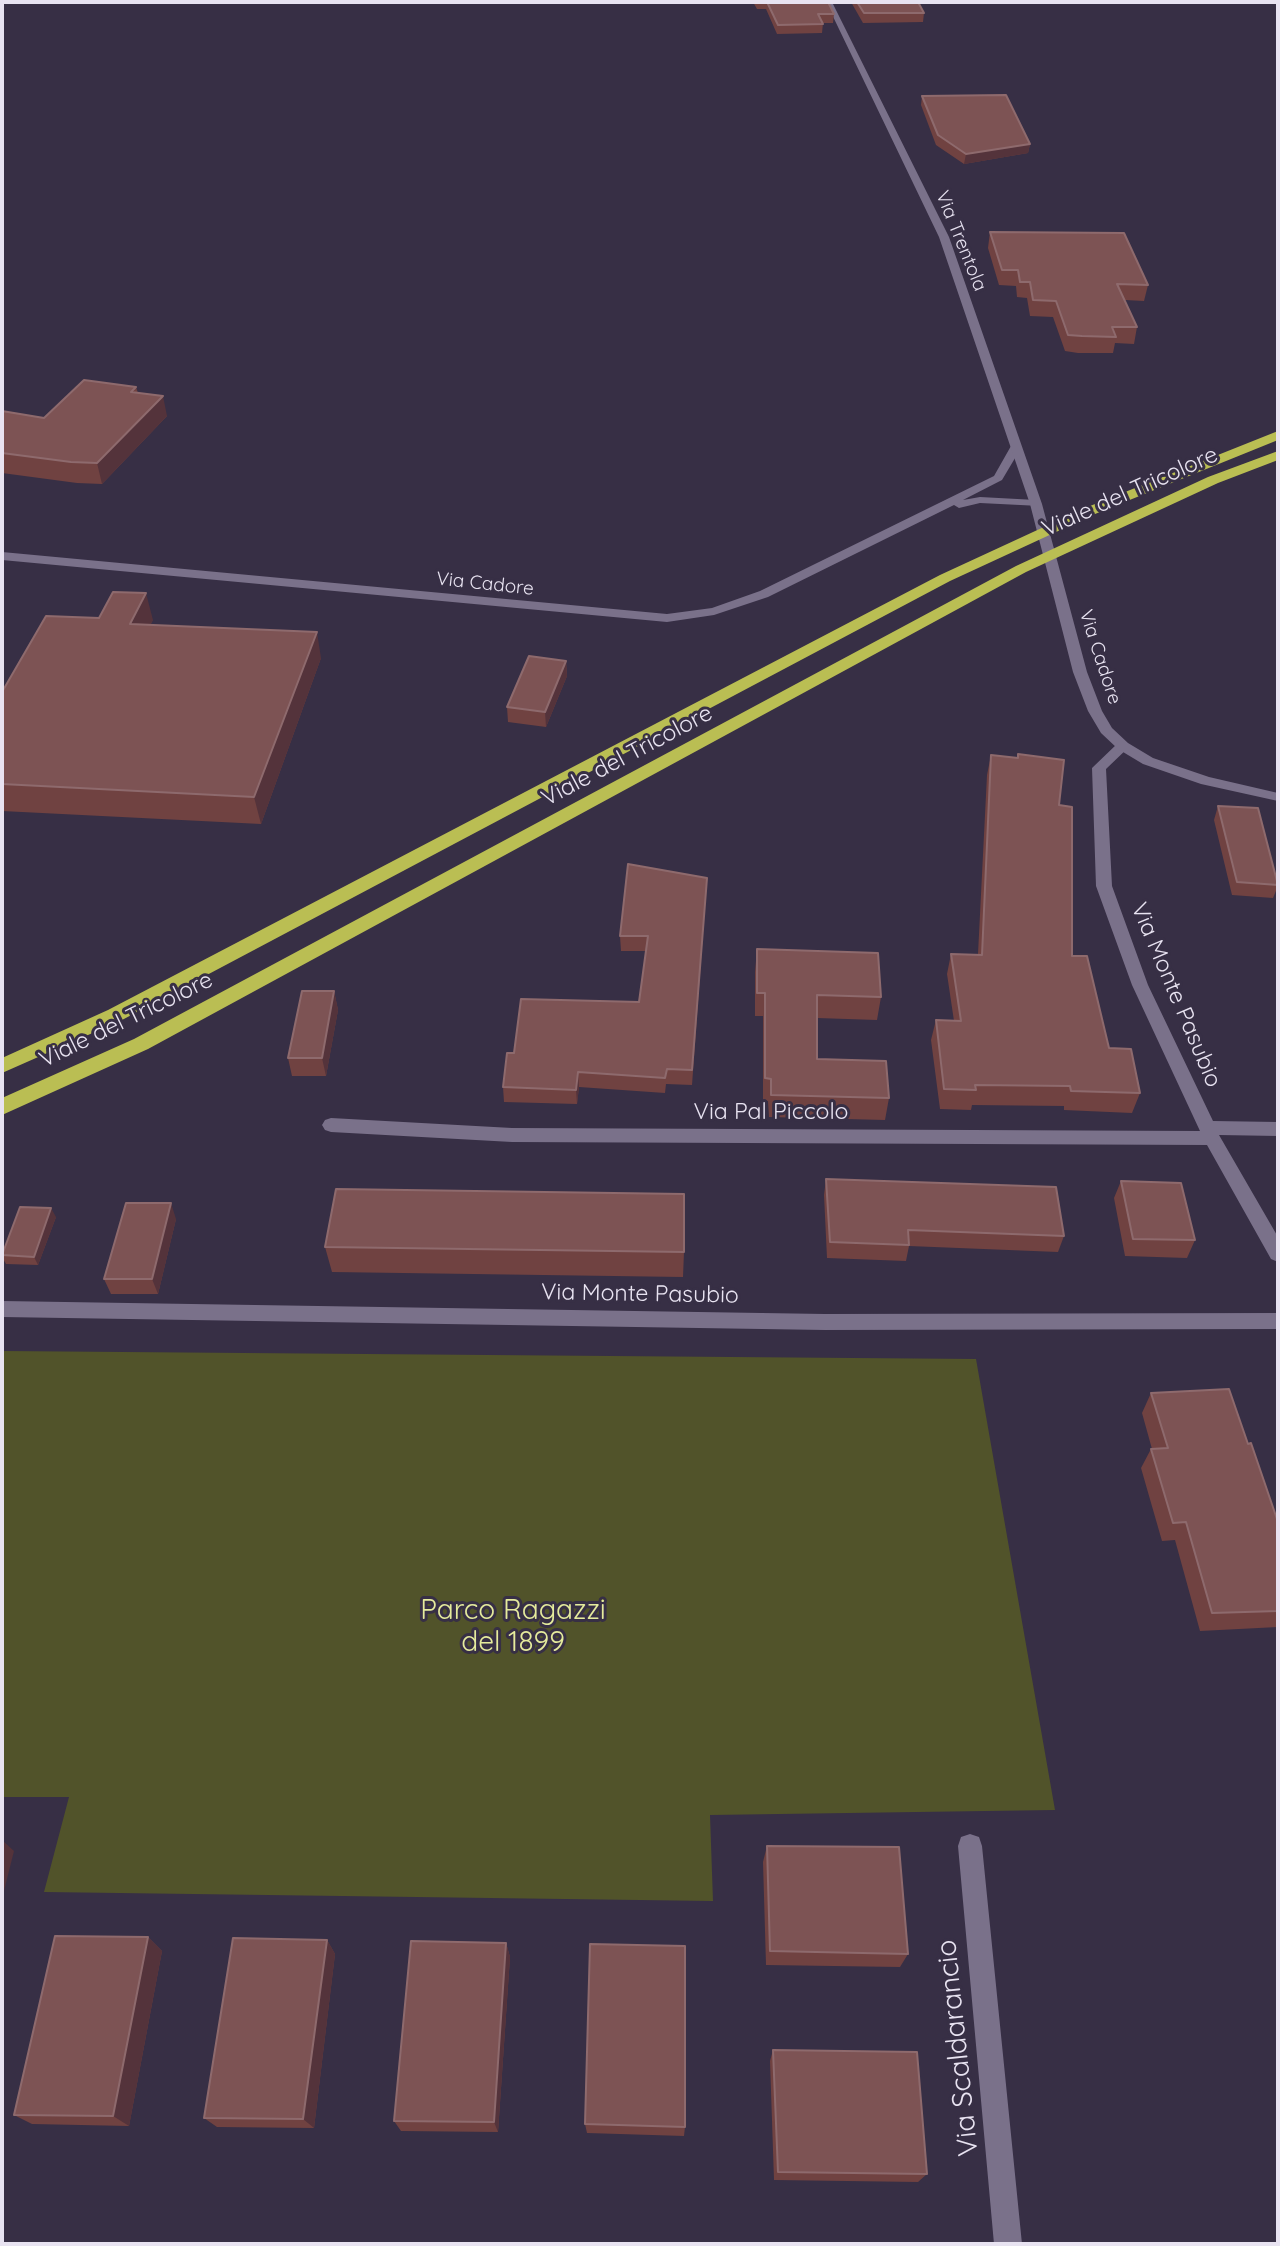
<!DOCTYPE html>
<html>
<head>
<meta charset="utf-8">
<style>
	body { margin:0 }
	#map { position:relative; width:1280px; height:2246px; overflow:hidden; background:#372f45; font-family:Quicksand,sans-serif }
	canvas { display:block }
	.frame { position:absolute; inset:0; border:4px solid #e8e3f1; pointer-events:none }
</style>
</head>
<body>
<div id="map">
<canvas width="1280" height="2246"></canvas>
<div class="frame"></div>
</div>
<script>
const ctx = document.querySelector('canvas').getContext('2d');
ctx.lineJoin = 'round';
function fillPath(path, color) { ctx.fillStyle = color; ctx.fill(path, 'evenodd'); }
function stroke(path, color, width, dash) { ctx.strokeStyle = color; ctx.lineWidth = width; ctx.lineCap = dash ? 'butt' : 'round'; ctx.setLineDash(dash || []); ctx.stroke(path); }
function write(font, color, halo, rows, align = 'center') {
  ctx.font = font + ' Quicksand,sans-serif'; ctx.lineWidth = 6; ctx.setLineDash([]); ctx.textBaseline = 'middle'; ctx.strokeStyle = halo; ctx.fillStyle = color; for (const [text, x, y, turn = 0] of rows) {
    ctx.save(); ctx.translate(x, y); ctx.rotate((+turn || 0) * Math.PI / 180); ctx.textAlign = isNaN(turn) ? turn : align; if (halo) ctx.strokeText(text, 0, 0); ctx.fillText(text, 0, 0); ctx.restore();
  }
}
const green = new Path2D(`
	M2,1351L976,1359L1055,1810L710,1815L713,1901L44,1892L69,1797H2Z`);
const street = new Path2D(`
	M1011,446L1021,448L1002,480L963,500L980,497L1036,500L1040,502V506L980,503L959,508L954,505L768,597L714,615L667,622L2,560V552L667,614L712,608L760,591L994,476Z
	M1123,742L1130,746L1106,769L1112,886L1148,985L1213,1121L1278,1122V1136L1219,1135L1278,1237V1262L1271,1259L1207,1145L512,1142L331,1132L325,1130L322,1125L325,1120L331,1118L512,1128L1200,1131L1132,985L1096,886L1092,768L1118,743Z
	M2,1301L825,1314L1278,1313V1329L825,1330L2,1317Z
	M970,1834L979,1837L982,1846L1022,2244H994L958,1846L961,1837Z`);
const secondary = new Path2D(`
	M826,2H832L949,237L1042,504L1087,672L1102,711L1112,728L1128,743L1153,758L1209,777L1278,793V801L1201,784L1143,764L1118,749L1101,733L1088,711L1073,672L1030,504L939,237Z`);
const highway = new Path2D(`
	M1278,431V440L1095,514L950,581L122,1020L2,1073V1058L108,1010L940,575L1085,508Z
	M1278,451V460L1218,483L1026,572L148,1049L2,1115V1098L134,1039L1016,566L1208,477Z`);
const wall = new Path2D(`
	M753,2H828L834,14L833,23H823L822,33L777,34L766,9H757Z
	M851,2H918L924,13L923,22L863,23Z
	M922,96L1030,144L1028,153L964,164L936,145L921,105Z
	M990,232L1148,285L1144,301L1125,300L1137,327L1134,344L1115,343L1113,353H1078L1065,351L1053,317L1030,316L1027,298L1017,297L1016,286L999,285L988,248Z
	M136,387L138,393L167,416L102,484L77,483L2,473V411L44,418Z
	M153,620L150,625L321,658L261,824L2,811V692Z
	M566,661L567,676L546,727L508,722L507,707Z
	M991,755L1059,805L1072,956L1109,1048L1140,1093L1132,1113L1064,1110V1106L972,1105L971,1110L940,1109L931,1040L936,1020L954,1021L947,974L951,954H978L987,775Z
	M1218,806L1278,883V886L1273,898L1232,895L1214,820Z
	M707,878L692,1085L666,1084L665,1093L579,1087L577,1104L504,1102L503,1087L514,1053L639,1002L646,951H621L620,936Z
	M757,949L881,997L877,1020L817,1018V1059L889,1098L885,1120L769,1117L768,1101H763V1016H755V972Z
	M334,991L338,1010L326,1076H292L288,1058Z
	M826,1179L1064,1236L1058,1252L909,1246L906,1261L827,1258L824,1195Z
	M1121,1181L1195,1240L1187,1258L1125,1256L1114,1198Z
	M56,1217L38,1265L6,1264L2,1257V1254Z
	M176,1219L158,1294H111L104,1279Z
	M325,1247L684,1252L683,1277L332,1272Z
	M1151,1393L1248,1444L1278,1522V1627L1200,1631L1175,1540L1162,1541L1141,1468L1151,1449H1152L1142,1413Z
	M767,1846L908,1954L900,1967L766,1965L763,1862Z
	M148,1937L162,1951L129,2126L32,2124L14,2115Z
	M327,1940L335,1954L314,2128L217,2127L204,2118Z
	M506,1943L510,1957L498,2132L401,2131L394,2121Z
	M773,2050L927,2174L918,2182L774,2180L770,2061Z
	M585,2124L685,2127L684,2136L587,2133Z`);
const shadedWall = new Path2D(`
	M1030,144L1028,153L964,164L966,154Z
	M163,396L167,416L102,484L97,463Z
	M146,593L153,620L137,650L130,624Z
	M317,632L321,658L261,824L254,797Z
	M566,661L567,676L546,727L545,712Z
	M334,991L338,1010L326,1076L322,1058Z
	M578,1072L579,1087L577,1104L576,1090Z
	M171,1203L176,1219L158,1294L152,1279Z
	M51,1208L56,1217L38,1265L34,1257Z
	M2,1840L14,1851L2,1899Z
	M148,1937L162,1951L129,2126L113,2116Z
	M327,1940L335,1954L314,2128L303,2119Z
	M506,1943L510,1957L498,2132L494,2122Z`);
const building = new Path2D(`
	M767,2H828L834,14H818L823,24L778,25Z
	M857,2H918L924,13H864Z
	M1006,95L1030,144L966,154L938,135L922,96Z
	M990,232L1124,233L1148,285L1117,284L1137,327H1112L1116,337L1082,336L1068,335L1056,301L1033,300L1030,282H1020L1018,270H1002Z
	M84,380L136,387L131,392L163,396L97,463L71,462L2,453V411L44,418Z
	M113,592L146,593L130,624L317,632L254,797L2,784V692L46,616L99,618Z
	M529,656L566,661L545,712L507,707Z
	M1018,754L1064,760L1059,805L1072,807V956H1087L1109,1048L1131,1049L1140,1093L1071,1091L1070,1086L975,1085L976,1090L944,1089L936,1020L961,1021L951,954L982,955L991,755L1018,758Z
	M1218,806L1258,808L1278,885L1237,882Z
	M628,864L707,878L692,1070L667,1069L665,1078L578,1072L576,1090L503,1087L507,1053H514L521,999L639,1002L648,936H620Z
	M757,949L878,953L881,997L817,995V1059L886,1061L889,1098L771,1095V1079L765,1078V993H757Z
	M302,991H334L322,1058H288Z
	M826,1179L1056,1187L1064,1236L908,1230L909,1245L830,1242Z
	M1121,1181L1181,1183L1195,1240L1133,1239Z
	M336,1189L684,1194V1252L325,1247Z
	M126,1203H171L152,1279H104Z
	M20,1207L51,1208L34,1257L2,1255Z
	M1229,1389L1248,1444L1251,1443L1278,1522V1611L1212,1613L1186,1522L1173,1523L1151,1449L1168,1448L1151,1393Z
	M767,1846L899,1847L908,1954L770,1951Z
	M55,1936L148,1937L113,2116L14,2115Z
	M233,1938L327,1940L303,2119L204,2118Z
	M411,1941L506,1943L494,2122L394,2121Z
	M590,1944L685,1946V2127L585,2124Z
	M773,2050L917,2052L927,2174L778,2172Z`);
const farStreetnames = [
	["Via Trentola",961,241,68],
	["Via Cadore",485,584,6],
	["Via Cadore",1100,657,72]
];
const streetNames = [
	["Viale del Tricolore",1130,492,-24],
	["Viale del Tricolore",627,756,-28],
	["Via Monte Pasubio",1176,995,67],
	["Viale del Tricolore",126,1020,-26],
	["Via Pal Piccolo",771,1112],
	["Via Monte Pasubio",640,1294,1]
];
const nearParknames = [
	["Parco Ragazzi",513,1611],
	["del 1899",513,1643]
];
const nearStreetnames = [
	["Via Scaldarancio",958,2048,-96]
];
fillPath(green, '#51532a');
fillPath(street, '#7a718a');
fillPath(secondary, '#7a718a');
fillPath(highway, '#babe53');
fillPath(wall, '#704241');
fillPath(shadedWall, '#54333b');
fillPath(building, '#7d5354');
stroke(building, '#8e6a6d', 2);
write('19px', '#e8e3f1', '#372f45', farStreetnames);
write('23px', '#e8e3f1', '#372f45', streetNames);
write('28px', '#e5eb9c', '#372f45', nearParknames);
write('28px', '#e8e3f1', '#372f45', nearStreetnames);
</script>
</body>
</html>
